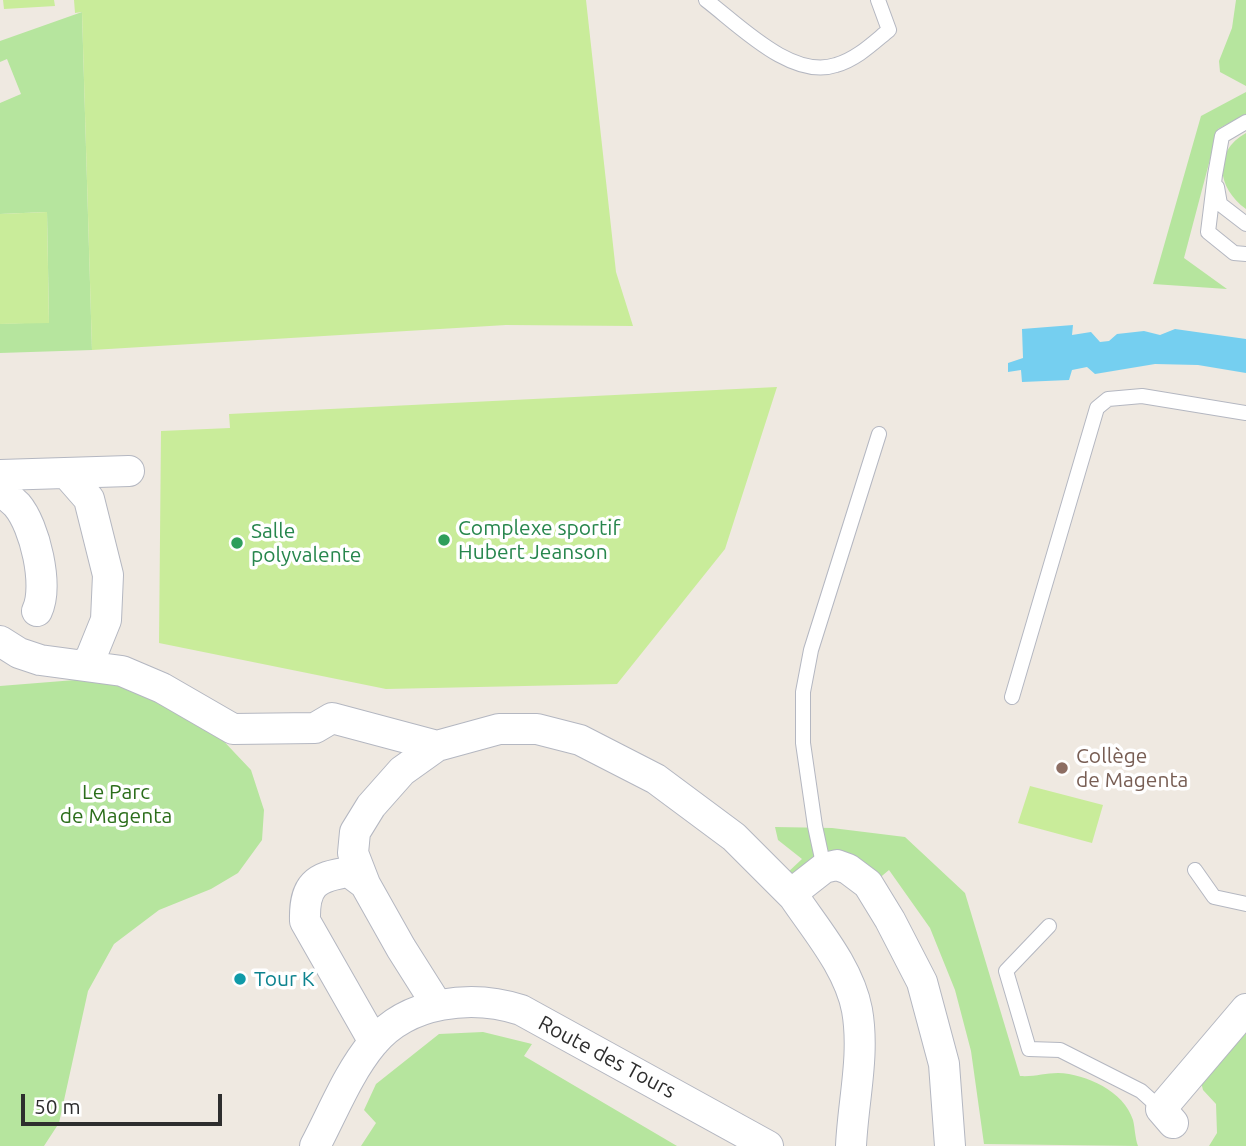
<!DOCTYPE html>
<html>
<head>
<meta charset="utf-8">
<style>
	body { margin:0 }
	#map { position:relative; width:1246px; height:1146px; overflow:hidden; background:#efe9e1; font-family:Ubuntu,sans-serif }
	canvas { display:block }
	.scale { position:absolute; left:21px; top:1094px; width:201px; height:32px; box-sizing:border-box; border:4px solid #2e2e2e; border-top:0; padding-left:9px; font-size:21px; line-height:24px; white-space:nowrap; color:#2e2e2e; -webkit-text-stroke:5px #fff; paint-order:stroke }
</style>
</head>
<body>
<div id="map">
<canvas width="1246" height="1146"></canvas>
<div class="scale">50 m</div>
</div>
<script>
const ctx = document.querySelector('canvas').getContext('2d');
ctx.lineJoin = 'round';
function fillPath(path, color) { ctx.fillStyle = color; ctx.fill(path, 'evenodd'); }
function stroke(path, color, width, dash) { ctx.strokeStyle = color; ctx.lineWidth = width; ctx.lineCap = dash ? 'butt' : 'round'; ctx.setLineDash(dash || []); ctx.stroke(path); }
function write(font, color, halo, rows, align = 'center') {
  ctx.font = font + ' Ubuntu,sans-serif'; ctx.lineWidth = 7; ctx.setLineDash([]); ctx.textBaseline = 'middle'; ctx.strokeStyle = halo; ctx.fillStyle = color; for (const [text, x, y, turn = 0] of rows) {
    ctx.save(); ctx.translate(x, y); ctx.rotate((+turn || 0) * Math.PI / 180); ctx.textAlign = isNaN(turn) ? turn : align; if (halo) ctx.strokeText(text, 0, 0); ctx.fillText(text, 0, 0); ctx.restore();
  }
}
const green = new Path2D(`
	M1236,0H1246V86L1220,72L1219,61L1232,28Z
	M82,12L92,350L0,353V324L49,322L47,212L0,214V103L21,94L7,59L0,62V41Z
	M1246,92V114L1218,129L1184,258L1227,289L1153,284L1201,116Z
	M1246,133V209C1217,188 1212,152 1246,133Z
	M100,678L163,698L216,733L251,770L264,810L262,840L238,873L211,889L159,910L114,944L88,991L59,1123L44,1146H0V686Z
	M775,827L832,828L905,837L965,893L1020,1076C1034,1077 1045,1073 1058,1073C1086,1074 1124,1091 1133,1120C1135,1128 1135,1138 1138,1146L984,1144L971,1051L955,990L930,928L889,870L877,880L846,856L793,883L785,875L802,859L778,840Z
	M483,1032L532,1044L524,1056L677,1146H361L376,1123L364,1110L376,1084L439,1034Z
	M1246,1032V1146H1209L1217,1133L1216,1104L1203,1090L1201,1082Z`);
const pitch = new Path2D(`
	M3,0H54L55,6L4,9Z
	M74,0H586L616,272L633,326L506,325L92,350L82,12L75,13Z
	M47,212L49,323L0,324V214Z
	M777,387L725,549L617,684L386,689L159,643L161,431L230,428L229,414Z
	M1030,786L1103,805L1092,843L1018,823Z`);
const water = new Path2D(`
	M1073,325L1072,335L1091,332L1100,342L1109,341L1117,334L1144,331L1160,335L1175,329L1246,339V373L1198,365L1155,364L1095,374L1087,367L1072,370L1069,380L1022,382L1021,370L1008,372V363L1023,358L1022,329Z`);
const service = new Path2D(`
	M706,0C739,25 792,80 836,65C857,59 873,43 889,30L878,0
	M1246,122L1222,136L1215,175L1208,232L1234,253L1246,254
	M1217,187L1220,204L1246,224
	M1012,697L1097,408L1108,399L1142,396L1246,413
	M824,868L815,826L803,743V692L811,650L879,434
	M1195,870L1214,897L1246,904
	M1049,926L1006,971L1029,1049L1060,1050L1141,1091L1161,1109`);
const minor = new Path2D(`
	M0,475L129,471
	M68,475L89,499L108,575L106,620L91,657L84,665
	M0,491C6,495 12,500 17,505C35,526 49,586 37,611
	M0,641L19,653L40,660L122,671L162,688L233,729L315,728L332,718L437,746
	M365,884L349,872C315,877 304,885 305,921L374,1042
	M437,1005L401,948L365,884L353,853L355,832L371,806L402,771L437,746L499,729H537L580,740L656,779L734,837L794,897
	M1173,1123L1161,1109L1246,1009
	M315,1146C333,1112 348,1073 373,1043C408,1001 472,994 521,1010L768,1146
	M851,1146C853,1101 865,1055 857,1010C849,968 817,931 794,897L801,886L824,868L837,865L848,869L868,884L890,920L922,982L944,1064L950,1146`);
const markers = [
	[444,540,7,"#2e9e5b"],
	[237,543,7,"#2e9e5b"],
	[1062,768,7,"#8d6e63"],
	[240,979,7,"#0f9aa8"]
];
const leisureNames = [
	["Complexe sportif",458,528],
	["Hubert Jeanson",458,552],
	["Salle",251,531],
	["polyvalente",251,555]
];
const educationNames = [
	["Collège",1076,756],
	["de Magenta",1076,780]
];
const parkNames = [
	["Le Parc",116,792],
	["de Magenta",116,816]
];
const cultureNames = [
	["Tour K",254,979]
];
const streetNames = [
	["Route des Tours",607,1057,28]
];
fillPath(green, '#b6e59e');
fillPath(pitch, '#c9ec9a');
fillPath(water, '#75cff0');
stroke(service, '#b4b7c1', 16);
stroke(minor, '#b4b7c1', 32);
stroke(service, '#fff', 14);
stroke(minor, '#fff', 30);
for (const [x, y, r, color] of markers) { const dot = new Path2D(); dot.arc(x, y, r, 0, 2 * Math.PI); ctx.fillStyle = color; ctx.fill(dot); stroke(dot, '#fff', 2.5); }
write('21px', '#27864d', '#fff', leisureNames, 'left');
write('21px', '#785e54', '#fff', educationNames, 'left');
write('21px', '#2c6e1b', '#fff', parkNames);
write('21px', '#0d838f', '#fff', cultureNames, 'left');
write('21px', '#2e2e2e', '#fff', streetNames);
</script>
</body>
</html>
